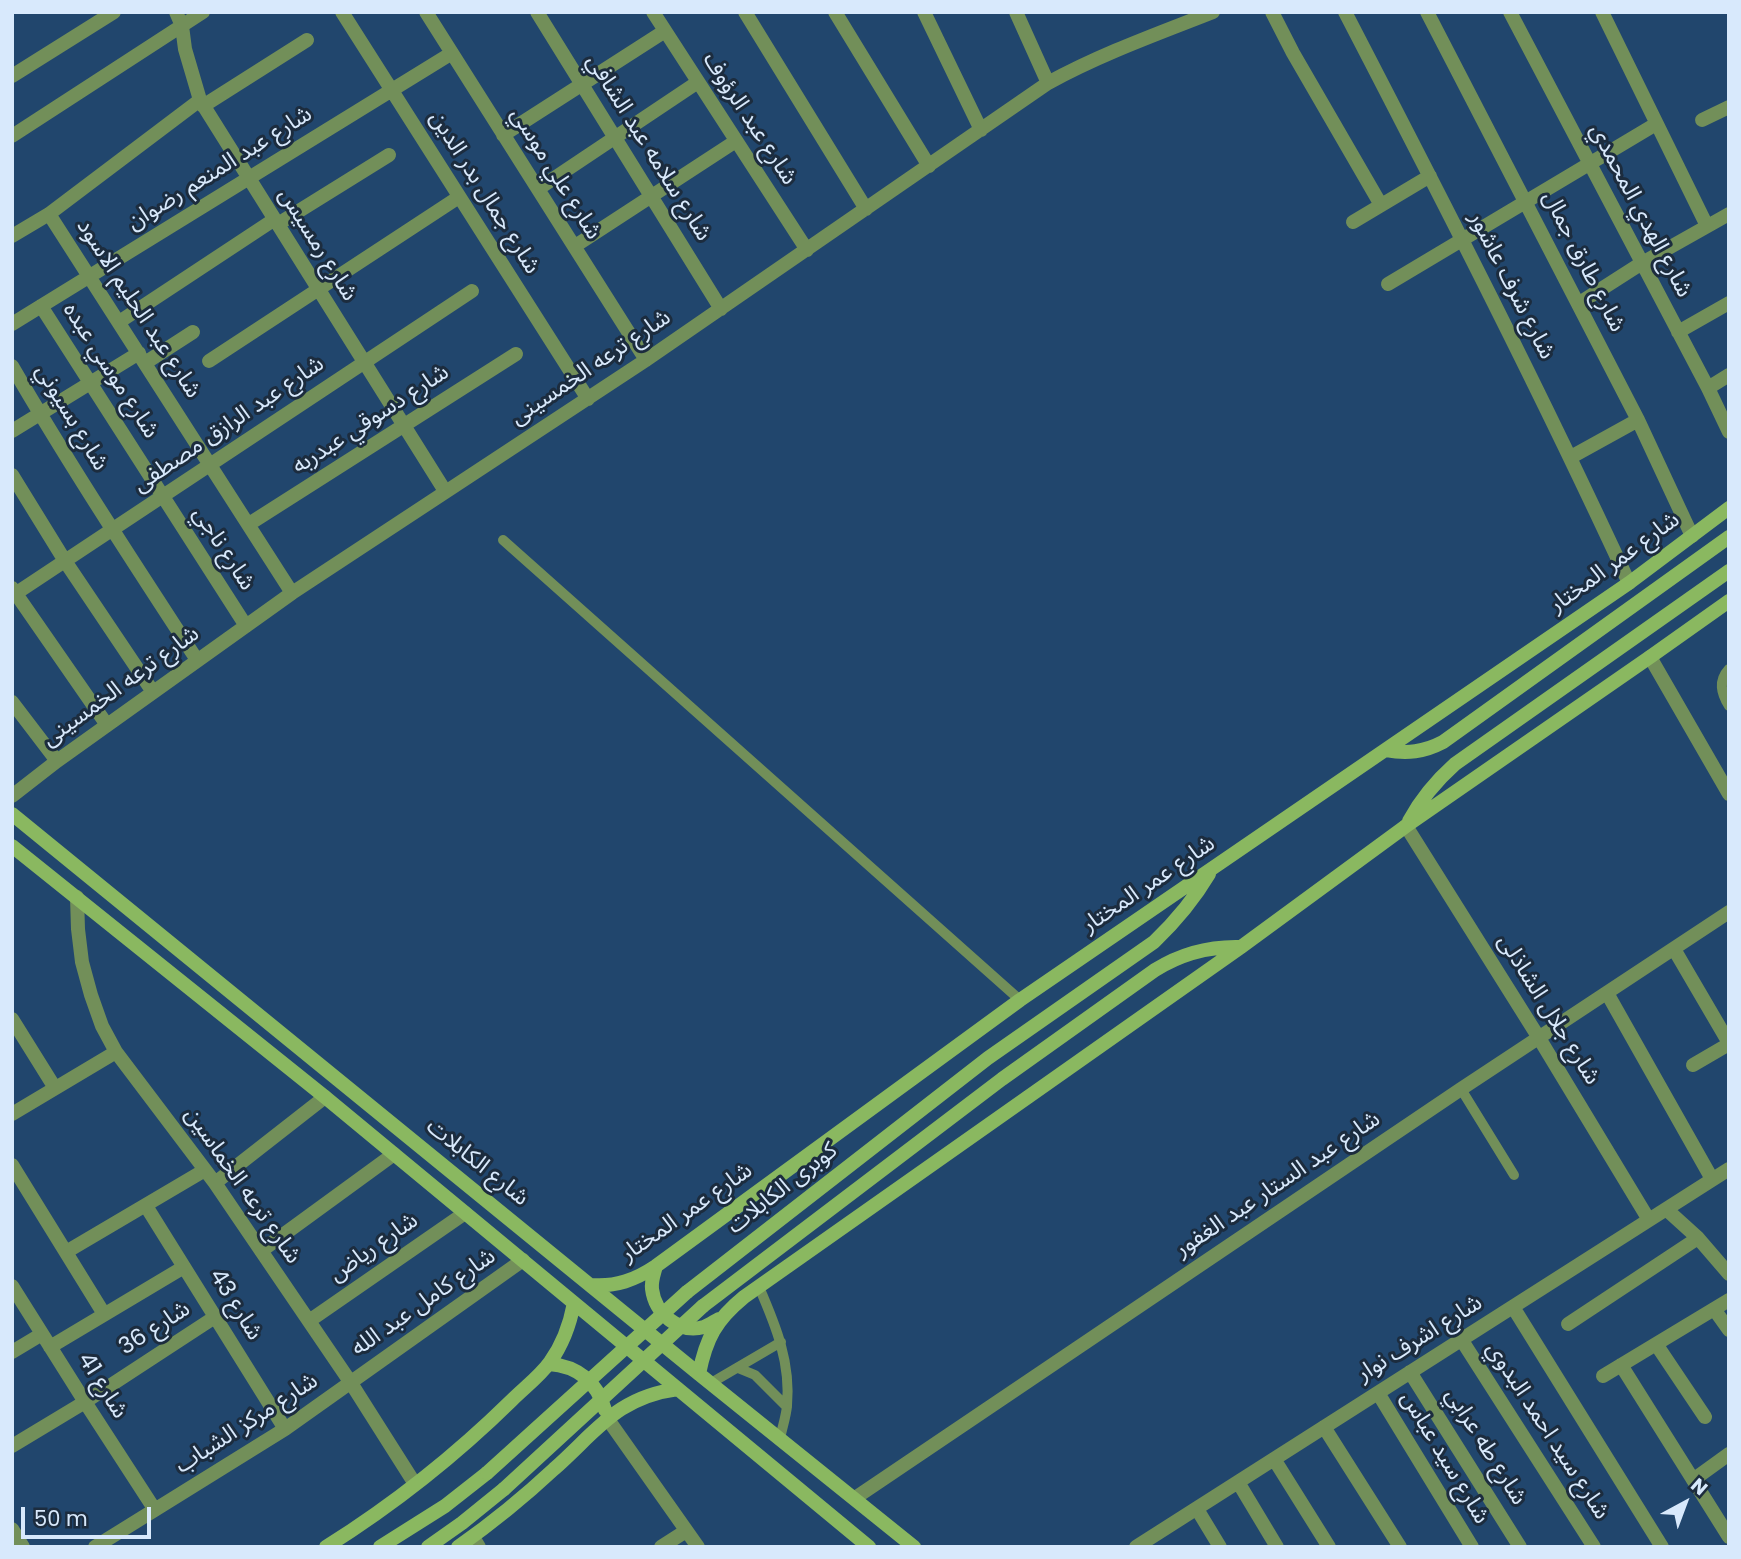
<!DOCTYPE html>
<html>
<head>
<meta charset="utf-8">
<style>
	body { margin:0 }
	#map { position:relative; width:1741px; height:1559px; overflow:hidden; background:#21466d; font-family:Poppins,sans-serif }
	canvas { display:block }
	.frame { position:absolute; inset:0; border:14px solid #d8e9fc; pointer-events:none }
	.north { position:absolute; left:1650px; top:1468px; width:70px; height:70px; -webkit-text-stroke:5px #1c2c3e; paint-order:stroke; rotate:41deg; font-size:19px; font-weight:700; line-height:28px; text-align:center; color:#d8e9fc }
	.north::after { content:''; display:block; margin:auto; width:24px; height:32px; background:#d8e9fc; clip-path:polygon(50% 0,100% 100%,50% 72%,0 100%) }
	.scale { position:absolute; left:21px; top:1507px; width:130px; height:32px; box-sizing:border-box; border:4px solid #d8e9fc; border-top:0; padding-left:9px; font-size:21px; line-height:24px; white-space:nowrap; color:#d8e9fc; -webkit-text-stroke:5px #1c2c3e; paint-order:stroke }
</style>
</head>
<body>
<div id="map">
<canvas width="1741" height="1559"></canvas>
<div class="frame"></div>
<div class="north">N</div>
<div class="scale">50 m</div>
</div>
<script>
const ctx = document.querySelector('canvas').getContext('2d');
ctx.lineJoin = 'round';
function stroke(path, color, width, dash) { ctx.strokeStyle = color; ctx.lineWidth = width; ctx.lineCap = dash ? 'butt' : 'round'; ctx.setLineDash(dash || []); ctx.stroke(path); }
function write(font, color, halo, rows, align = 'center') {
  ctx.font = font + ' Poppins,"Noto Sans Arabic",sans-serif'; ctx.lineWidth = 6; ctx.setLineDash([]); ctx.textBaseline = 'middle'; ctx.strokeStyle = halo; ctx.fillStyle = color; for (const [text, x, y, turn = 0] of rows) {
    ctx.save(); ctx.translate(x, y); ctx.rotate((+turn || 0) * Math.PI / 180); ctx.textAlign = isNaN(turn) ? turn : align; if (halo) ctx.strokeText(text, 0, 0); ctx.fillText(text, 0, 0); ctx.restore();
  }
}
const service = new Path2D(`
	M503,540L1020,1000
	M1729,669C1718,681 1721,693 1729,706
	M1461,1089L1514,1175
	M759,1287C776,1326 791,1363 787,1406C786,1417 782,1428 780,1439
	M738,1368L755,1375L787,1407
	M711,1383L781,1342`);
const minor = new Path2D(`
	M176,12L182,26L185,49L200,100L445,491
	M342,12L588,399
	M426,12L646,360
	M537,12L721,309
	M653,12L807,250
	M745,12L866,209
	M835,12L929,166
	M924,12L981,130
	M1016,12L1048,83
	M1272,12L1293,53L1381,205
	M1345,12C1443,201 1540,390 1629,583
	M1427,12L1638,420L1692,536
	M1510,12L1708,388L1729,432
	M1602,12L1707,226
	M12,76L114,12
	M203,106L307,40
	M1702,120L1729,107
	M503,135L665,31
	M12,136L203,12
	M538,189L698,82
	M49,214L292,593
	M1353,222L1430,176
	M278,224L389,155
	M12,236L49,214L200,100
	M575,246L736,141
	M1388,284L1656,124
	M1578,304L1642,263L1729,214
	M41,306L246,626
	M119,322L275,219
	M12,324L452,53
	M1678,332L1729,303
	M209,361L459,197
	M145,363L193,332
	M12,366C70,466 134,563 197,660
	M1708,388L1729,375
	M12,431L139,353
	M1571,457L1638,420
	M12,475L65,561L153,692
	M249,524L516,354
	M12,588L107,725
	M12,596L472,291
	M1650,657L1729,794
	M12,702L57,761
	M12,796L57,761L292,593L646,360L1048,83C1101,54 1157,34 1213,12
	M1406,826L1539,1038L1649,1220
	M77,897L78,929L82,962L91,995L102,1026L116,1052L215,1183L351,1383L415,1484
	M1674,949L1729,1043
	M1607,993L1712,1179
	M12,1019L55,1088
	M1693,1065L1729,1044
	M12,1114L116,1052
	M12,1165L104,1314
	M215,1183L325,1097
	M146,1206L285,1429
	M1666,1209L1698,1238L1729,1274
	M261,1251L394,1154
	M66,1252L205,1170
	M12,1286L85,1402L155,1510
	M1513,1307L1662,1547
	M1714,1309L1729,1330
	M309,1321L465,1213
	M1568,1324L1698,1238
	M1461,1339L1594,1547
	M1656,1344L1705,1417
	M50,1347L184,1267
	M12,1352L42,1334
	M1621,1365L1729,1537
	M1410,1372L1520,1547
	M1603,1376L1729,1300
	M1378,1393L1472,1547
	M607,1418L698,1547
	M1324,1427L1400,1547
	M12,1446L85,1402L215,1317
	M1274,1459L1329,1547
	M1693,1480L1729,1454
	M1238,1482L1277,1547
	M855,1498L1461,1089L1729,912
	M1197,1509L1220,1547
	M12,1529L23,1547
	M473,1537L479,1547
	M95,1547L285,1429L523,1260
	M661,1547L686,1531
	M1136,1547L1729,1169`);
const secondary = new Path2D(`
	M1386,750C1407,754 1424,752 1443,742L1729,537
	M12,814L699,1374L914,1547
	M1409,821C1421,799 1436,781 1455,764L1729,571
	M12,846L325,1097L869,1547
	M656,1266C654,1274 651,1281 652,1289C655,1313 678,1334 704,1327C709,1325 715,1321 719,1319
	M591,1285C616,1287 635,1280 656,1266L1020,1000L1629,583L1729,508
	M687,1292L988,1058L1154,942C1177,920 1193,901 1209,874
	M703,1306L1002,1079L1155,970C1182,953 1209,946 1241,947
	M549,1364C578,1366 597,1382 605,1410
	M699,1374C706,1338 716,1320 744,1297L1241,947L1406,826L1650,657L1729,601
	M326,1547C393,1505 456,1455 512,1400C524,1388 540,1376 550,1362C563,1344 570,1324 574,1303
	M380,1547L445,1506L487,1473
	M428,1547L462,1523L504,1489
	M458,1547C492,1523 524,1497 554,1469C597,1431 617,1397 678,1389`);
const secondaryBridge = new Path2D(`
	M487,1473L687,1292
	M504,1489L703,1306`);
const streetNames = [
	["شارع عبد الرؤوف",749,119,57],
	["شارع سلامه عبد الشافي",648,148,58],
	["شارع عبد المنعم رضوان",220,169,-32],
	["شارع علي موسي",555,174,58],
	["شارع جمال بدر الدين",484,193,58],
	["شارع الهدي المحمدي",1640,211,62],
	["شارع رمسيس",317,245,58],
	["شارع طارق جمال",1583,262,63],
	["شارع شرف عاشور",1511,286,63],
	["شارع عبد الحليم الاسود",138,309,57],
	["شارع ترعه الخمسينى",591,368,-34],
	["شارع موسي عبده",110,371,57],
	["شارع بسيوني",71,418,59],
	["شارع دسوقي عبدربه",371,420,-33],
	["شارع عبد الرازق مصطفى",229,425,-34],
	["شارع ناجي",223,549,57],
	["شارع عمر المختار",1615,563,-36],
	["شارع ترعه الخمسينى",121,687,-36],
	["شارع عمر المختار",1149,885,-34],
	["شارع جلال الشاذلى",1548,1010,58],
	["شارع الكابلات",477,1163,39],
	["شارع عبد الستار عبد الغفور",1278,1185,-34],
	["شارع ترعه الخماسين",242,1186,55],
	["كوبرى الكابلات",783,1189,-38],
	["شارع عمر المختار",687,1213,-35],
	["شارع رياض",374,1248,-35],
	["شارع كامل عبد الله",424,1303,-35],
	["شارع 43",235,1305,58],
	["شارع 36",155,1329,-33],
	["شارع اشرف نوار",1420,1339,-32],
	["شارع 41",102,1386,58],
	["شارع مركز الشباب",247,1424,-33],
	["شارع سيد احمد البدوي",1547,1431,57],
	["شارع طه عرابي",1485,1447,58],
	["شارع سيد عباس",1444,1458,59]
];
stroke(service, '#728f59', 10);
stroke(minor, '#728f59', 14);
stroke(secondary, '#8ab860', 14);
stroke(secondaryBridge, '#8ab860', 14);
write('23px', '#d8e9fc', '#1c2c3e', streetNames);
</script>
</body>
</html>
